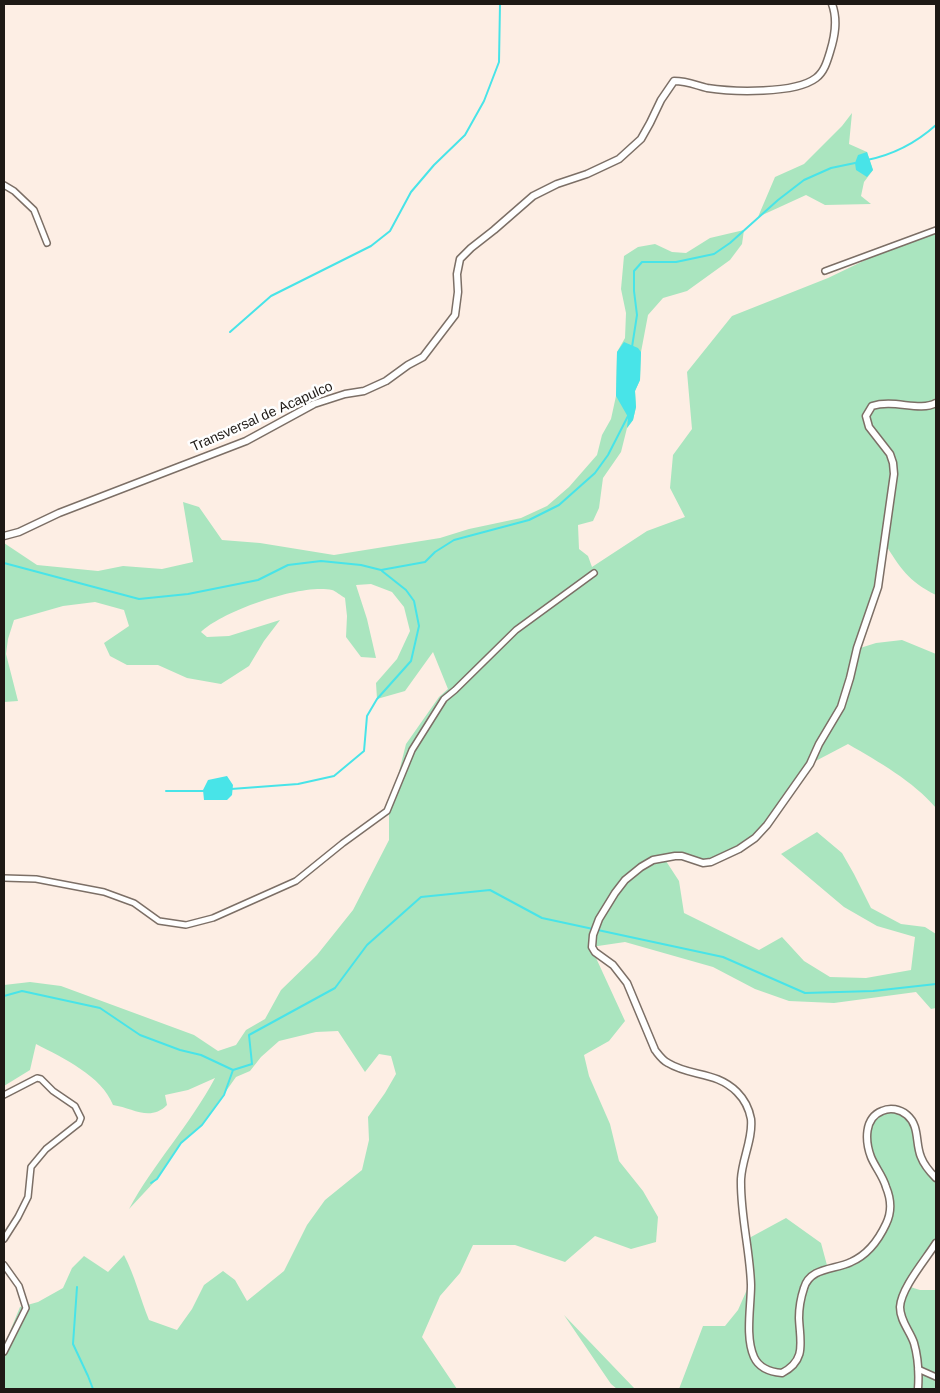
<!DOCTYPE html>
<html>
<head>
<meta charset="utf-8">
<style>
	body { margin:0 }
	#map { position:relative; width:940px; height:1393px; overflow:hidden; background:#fdeee4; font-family:Helvetica,sans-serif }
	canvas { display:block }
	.frame { position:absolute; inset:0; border:5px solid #1e1915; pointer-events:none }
</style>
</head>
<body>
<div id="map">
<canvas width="940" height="1393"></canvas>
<div class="frame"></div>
</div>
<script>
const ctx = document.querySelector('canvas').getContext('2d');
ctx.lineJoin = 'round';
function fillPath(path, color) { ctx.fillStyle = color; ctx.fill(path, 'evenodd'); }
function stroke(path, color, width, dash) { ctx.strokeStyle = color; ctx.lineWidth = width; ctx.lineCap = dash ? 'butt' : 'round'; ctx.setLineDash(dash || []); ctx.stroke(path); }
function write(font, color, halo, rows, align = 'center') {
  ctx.font = font + ' Helvetica,sans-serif'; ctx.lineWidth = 5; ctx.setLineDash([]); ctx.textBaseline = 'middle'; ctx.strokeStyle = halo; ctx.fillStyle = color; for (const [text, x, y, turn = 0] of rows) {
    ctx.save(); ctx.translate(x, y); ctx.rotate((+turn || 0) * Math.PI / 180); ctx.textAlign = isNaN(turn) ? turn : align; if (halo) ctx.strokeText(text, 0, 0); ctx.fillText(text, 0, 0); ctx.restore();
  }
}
const green = new Path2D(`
	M852,113L849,144L867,152L873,170L864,182L861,196L871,204L825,205L806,195L758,217L775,177L804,164L842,126Z
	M930,229H936V595C908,581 900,568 884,542L876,588L857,649L876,643L902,640L936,654V808C913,781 879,762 848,744L808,765L755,838L711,862L688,858H664L679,881L684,913L759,950L782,937L804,961L830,977L866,978L911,970L915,937L877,926L844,907L781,854L817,832L842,853L854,874L871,908L901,924L925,927L936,934V1008L931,1009L916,992L834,1003L789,1001L755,989L713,967L625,942L591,947L625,1021L609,1041L584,1055L589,1076L610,1124L619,1161L643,1191L658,1217L656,1242L631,1249L595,1236L565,1262L515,1245H473L460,1273L440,1296L422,1337L457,1389H4V1346L20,1307L38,1302L63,1288L72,1268L84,1256L108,1272L124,1255C135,1276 140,1298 149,1320L177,1330L192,1309L204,1285L223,1271L235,1280L247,1301L284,1271L307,1225L325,1200L362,1170L369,1140L368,1117L385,1093L396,1074L391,1056L379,1054L365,1072L338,1031L316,1032L279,1041L261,1057L250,1071L236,1077L202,1125L181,1143L157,1179L129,1209C154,1163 190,1125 215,1078L188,1090L165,1095L167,1105C150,1122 133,1108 113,1105C102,1076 63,1058 36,1044L30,1070L4,1086V985L30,982L61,986L194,1035L218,1051L236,1045L246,1030L265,1019L281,990L317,955L353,910L389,840V812L406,744L439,697L448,689L433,652L405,691L377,699L376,683L397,659L410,631L404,607L392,592L371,584L356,585L367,619L376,658L361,657L346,637L347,616L345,598C341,596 336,591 332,590C302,583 222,611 201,632L207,637L229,636L280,620L264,641L249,666L221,684L187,678L158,665H127L110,656L104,643L129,626L124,610L95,602L63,606L14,620L8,639L6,654L18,701L4,702V543L37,565L98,571L123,566L162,569L193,562L183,502L199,507L222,540L260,543L334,555L440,538L469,529L521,518L547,506L569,487L597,455L602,435L611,419L616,396L617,352L625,338L626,313L621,289L624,256L638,247L655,244L672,252L686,253L710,238L744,230L742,244L730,260L687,291L663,298L648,315L641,352L640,380L635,391L636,407L633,420L627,428L621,452L603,478L599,508L593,521L578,525L579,549L588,556L592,567L647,531L685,517L670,488L673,455L692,429L687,372L732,316L828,278Z
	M885,1110L900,1112L910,1120L917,1148L936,1180V1242L907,1286L920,1290H936V1389H679L703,1326H725L738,1310L749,1285L745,1245L751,1237L786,1218L821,1243L828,1269L851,1263L871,1247L889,1213L885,1188L870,1158L869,1123Z
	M564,1315L635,1389H617L611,1384Z`);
const water = new Path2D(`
	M867,152L873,170L867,177L856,170L855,163L858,155Z
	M624,342L638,348L641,352L640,380L635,391L636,407L633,420L627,428L628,417L616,396L617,352Z
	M227,776L233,785L232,795L227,800H204L203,790L208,780Z`);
const stream = new Path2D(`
	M867,160C892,155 917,142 936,125
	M230,332L271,296L371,246L390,231L411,192L434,165L465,135L484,101L499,62L500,4
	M632,347L637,315L634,291V271L642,262H676L714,254L730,243L778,200L804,180L831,168L855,163
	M4,563L139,599L188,594L258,580L288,565L321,561L361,565L381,570L425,562L435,552L454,540L529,520L559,505L595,473L608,455L628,416
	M231,789L298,784L334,776L364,751L367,716L377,699L411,661L419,626L414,601L406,590L382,571
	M166,791H204
	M4,996L22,991L100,1008L140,1035L180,1050L201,1055L233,1070L252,1064L249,1035L335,988L367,945L421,897L490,890L542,918L723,957L805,993L873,991L936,984
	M151,1183L157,1179L181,1143L202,1125L224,1095L233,1070
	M77,1287L73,1344L88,1376L93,1389`);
const minor = new Path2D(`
	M4,185L14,191L34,210L47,243
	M825,271L936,230
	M4,878L36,879L104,892L134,903L159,921L186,925L213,918L296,881L343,843L387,811L412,750L444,699L455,690L516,630L594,573
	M4,1095L37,1078L41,1079L53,1091L75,1106L81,1118L79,1123L46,1149L31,1167L28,1197L18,1217L4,1239
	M4,1265L19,1286L26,1308L4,1352
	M918,1369L936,1377`);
const tertiary = new Path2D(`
	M936,403C919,412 895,399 872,406L866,416L869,427L890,454L893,463L894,474L878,587L857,648L850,678L841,707L819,744L810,764L767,825L755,838L739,849L711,862L703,863L682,856H675L653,860L641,867L625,880L615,893L599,919L593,935L592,947L595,952L613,965L627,983L655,1050C659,1055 662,1060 668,1063C691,1077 716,1071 737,1092C745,1100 749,1108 751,1119C753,1139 742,1159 741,1179C740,1214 750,1250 751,1285C751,1307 745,1337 754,1357C759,1368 770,1372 782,1373C807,1360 800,1342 799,1318C799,1308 801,1297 804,1288C810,1267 835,1270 851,1262C867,1255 879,1239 886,1224C892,1212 891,1199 886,1187C883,1176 875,1167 871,1157C865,1141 864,1118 882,1111C890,1107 900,1109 907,1115C920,1126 915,1143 921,1157C924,1165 930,1172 936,1178
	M4,536L19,532L59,513L246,441L314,404L345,394L364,391L386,381L408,365L423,357L455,315L458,292L457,274L460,259L471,248L494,230L533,196L557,184L587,174L619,159L641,139L650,123L661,100L674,81C687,81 695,85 707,88C733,92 795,94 816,78C824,72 827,62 830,52C835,36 838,20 832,4
	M918,1389C919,1375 918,1357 914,1343C910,1331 900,1321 900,1307C901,1288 926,1259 936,1243`);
const streetNames = [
	["Transversal de Acapulco",262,417,-24]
];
fillPath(green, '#aae5bf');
fillPath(water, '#48e4e8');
stroke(stream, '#48e4e8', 2);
stroke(minor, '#7c6f66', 8);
stroke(tertiary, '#7c6f66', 9);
stroke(minor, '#fff', 5);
stroke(tertiary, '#fff', 6);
write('14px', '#1e1915', '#fefefe', streetNames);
</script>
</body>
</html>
